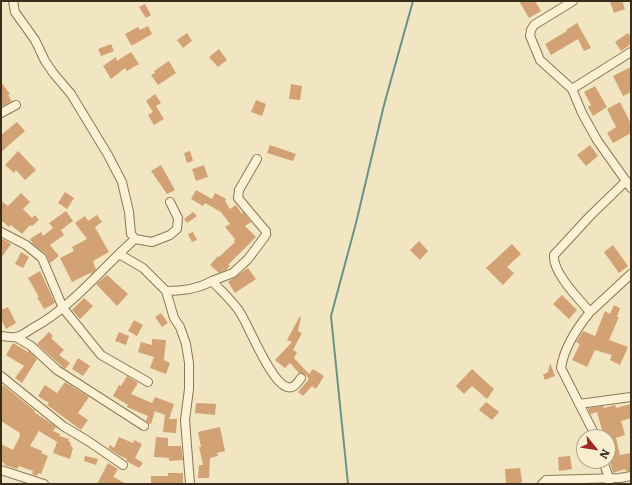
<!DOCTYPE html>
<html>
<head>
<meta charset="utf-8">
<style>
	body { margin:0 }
	#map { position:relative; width:632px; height:485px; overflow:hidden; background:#f1e6c1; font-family:Literata,serif }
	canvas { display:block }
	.frame { position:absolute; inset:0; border:2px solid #3b2d1c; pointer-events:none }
	.north { position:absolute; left:576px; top:429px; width:40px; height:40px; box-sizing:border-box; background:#f8efd1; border:1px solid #aca189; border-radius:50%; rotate:120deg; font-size:11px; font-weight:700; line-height:16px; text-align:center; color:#3b2d1c }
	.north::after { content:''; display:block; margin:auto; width:14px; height:18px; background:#9f2a23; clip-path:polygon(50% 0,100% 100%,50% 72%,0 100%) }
</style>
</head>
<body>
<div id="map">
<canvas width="632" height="485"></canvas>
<div class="frame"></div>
<div class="north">N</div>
</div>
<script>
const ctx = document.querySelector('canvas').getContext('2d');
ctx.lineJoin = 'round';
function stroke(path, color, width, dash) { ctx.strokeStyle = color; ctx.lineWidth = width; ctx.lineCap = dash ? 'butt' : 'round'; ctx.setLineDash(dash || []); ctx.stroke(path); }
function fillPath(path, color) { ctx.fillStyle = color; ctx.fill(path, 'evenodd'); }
const stream = new Path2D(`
	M348,484L331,316L356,223L384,105L413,1`);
const building = new Path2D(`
	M519,1H535L541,11L529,18Z
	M610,1H622L625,9L614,13Z
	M145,4L151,15L146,18L139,7Z
	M577,23L591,48L584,51L578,39L551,55L545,44L567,31L566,30Z
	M148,26L152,34L133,45H131L125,34L138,27L140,30Z
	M187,33L192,41L183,48L177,40Z
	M628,33L631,37V44L621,51L615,42Z
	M111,44L114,51L101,56L98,49Z
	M219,49L227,60L218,67L209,57Z
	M131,52L139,64L127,71L125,68L111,79L103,66L116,57L117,61Z
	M169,61L176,73L158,85L151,75L155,73L154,71Z
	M631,67V92L623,96L613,76Z
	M1,82L10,94L8,95L12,101L3,106L1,103Z
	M291,84L302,86L300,100L289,99Z
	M595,86L607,107L593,116L588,107L591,105L584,92Z
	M155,94L161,103L156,106L164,119L154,125L148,115L153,112L146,101Z
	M256,100L266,104L262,116L251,112Z
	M620,102L631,124V133L613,143L607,133L616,127L607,109Z
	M17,122L25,131L1,152V135Z
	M270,145L296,154L293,161L267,153Z
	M590,145L598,156L586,166L577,155Z
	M18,151L36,170L25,180L16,170L14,173L5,165Z
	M190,151L193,161L187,163L184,153Z
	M161,165L175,190L167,194L151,171Z
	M204,165L208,177L196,181L192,169Z
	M196,190L212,199L215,193L226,199L225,201L230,209L236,205L242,214L243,212L251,222L245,226L256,237L228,265L230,266L226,270L219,273L210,265L218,256L219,257L235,242L234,241L235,239L225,227L230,224L221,212L205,203L203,206L191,199Z
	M65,192L74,198L67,209L58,203Z
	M21,193L30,202L23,209L32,218L35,215L39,220L32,226L30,225L22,234L11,225L9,227L1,220V201L8,206Z
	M66,211L73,221L61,230L64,235L50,245L59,256L50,263L46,254L33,244L30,239L41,232L43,236L53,228L49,223Z
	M193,212L197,216L187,223L184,219Z
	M97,215L102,222L95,227L109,252L93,261L96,270L91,274L90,273L72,282L60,258L74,251L72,247L87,239L75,223L85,216L88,221Z
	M193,232L197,240L192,242L188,234Z
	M1,238L11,244L1,258Z
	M419,241L428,251L420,260L410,250Z
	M512,244L521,254L507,267L514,273L503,285L486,268Z
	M613,245L628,266L619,273L604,252Z
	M21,252L29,257L23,268L15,264Z
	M248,268L256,279L235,293L228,282Z
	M40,271L55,303L44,309L37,297H39L28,278Z
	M107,275L128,294L117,306L96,284Z
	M562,295L577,310L569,319L553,304Z
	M84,298L93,306L80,319L72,310Z
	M614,305L620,308L617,317H619L609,340L628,347L620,365L610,360L612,355L595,350L587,367L572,360L580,344L576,342L583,331L595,336L605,311L610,314Z
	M8,307L16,323L6,329L1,319V310Z
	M161,313L168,323L162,327L155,317Z
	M300,316L301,317L298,331L302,333L293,350L297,352L294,358L309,374L313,369L324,376L316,389L312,386L303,396L298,392L309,379L305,374L299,373L290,363L285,368L275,360L292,342L287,340Z
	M134,320L143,325L137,336L128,331Z
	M49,332L53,336L51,338L64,350L59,355L70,363L65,369L37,344Z
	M119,332L129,336L126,345L115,341Z
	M152,339L166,340L164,360L170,363L166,374L150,368L154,357L138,352L141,342L152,345Z
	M13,343L28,352L29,351L37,359L22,383L15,378L24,366L6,355Z
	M78,358L90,366L83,376L72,369Z
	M550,363L555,376L545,380L543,375L548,372Z
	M472,369L494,389L487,399L472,386L464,394L456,386Z
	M127,376L138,383L131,394L152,403L155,397L174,404L169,419H177L176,433L163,432L165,415L155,411L151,424L148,423L146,421L148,416L127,407L128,405L113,396L119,385L121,386Z
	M65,382L89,397L78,413L88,420L81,430L47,405L49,403L38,396L45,385L57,393Z
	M3,385L35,411L34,412L56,427L53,431L60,434L59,436L69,439L68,441L70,442L71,446L73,448L70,459L53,453L57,442L39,431L30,446L42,451L41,453L48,456L41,474L38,473L37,476L32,474L33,471L19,466L17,469L5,465V464L1,461V444L13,450L20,436L19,435L20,433L1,421V388Z
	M486,402L499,412L492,420L479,410Z
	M196,403L216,404L215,415L195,413Z
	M631,404V418L621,421L625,435L616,438L620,455L631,453V471H626L625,469L613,473L608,455V437H604L597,412L590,414L588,408L603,406L604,408L615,405L616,408Z
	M220,427L225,451L217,453L218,456L210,458L209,478H198L199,465H203L199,447H201L198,432Z
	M119,437L133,443L134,440L142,444L135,458L143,463L139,468L128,462L126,461L127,459L120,456L108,448L110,445L114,448Z
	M156,437L168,438V446H181L183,460L169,461V458L154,457Z
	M85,456L98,459L96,465L84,461Z
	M570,456L572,469L559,471L558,457Z
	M108,463L118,469L113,477L127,484H97Z
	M520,468L522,481L521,484H506L505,469Z
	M168,473H183V484H151V476H168Z`);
const minor = new Path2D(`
	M573,1L534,25L531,30L530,36L540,60L572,89L582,113L597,140L631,188
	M572,89L631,52
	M1,113L16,105
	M1,232L26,245L42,258L63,308L101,355L148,382
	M135,239L152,242L170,235L177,229L178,218L170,202
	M119,254L143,268L166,291L174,318L180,327L186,344L189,363V389L185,420L190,484
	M212,281L233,273L248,259L266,235V231L264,229L238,198L239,190L257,159
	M166,291C182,291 198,289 212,281C221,291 234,302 241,314C250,329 271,382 287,387C294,389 297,383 301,378
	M590,312L631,274
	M1,336C5,336 12,338 16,337C22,336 28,331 33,328C73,306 101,269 135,239L131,234L129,212L122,182L108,155L71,94L54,74L45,61L35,40L15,12L13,1
	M16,337L31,346L57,370L144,426
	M1,376L63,426L88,441L123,465
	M579,404L631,397
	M596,437L561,368C564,347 577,328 590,312C579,299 552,272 554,255L590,216L623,184L627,182
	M603,461L609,478V484
	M1,470L44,484
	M542,484L546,480L620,478L631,476`);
stroke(stream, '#6a928b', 2);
fillPath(building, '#d2a174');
stroke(minor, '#8c7757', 10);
stroke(minor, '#fbf2d5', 8);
</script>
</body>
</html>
